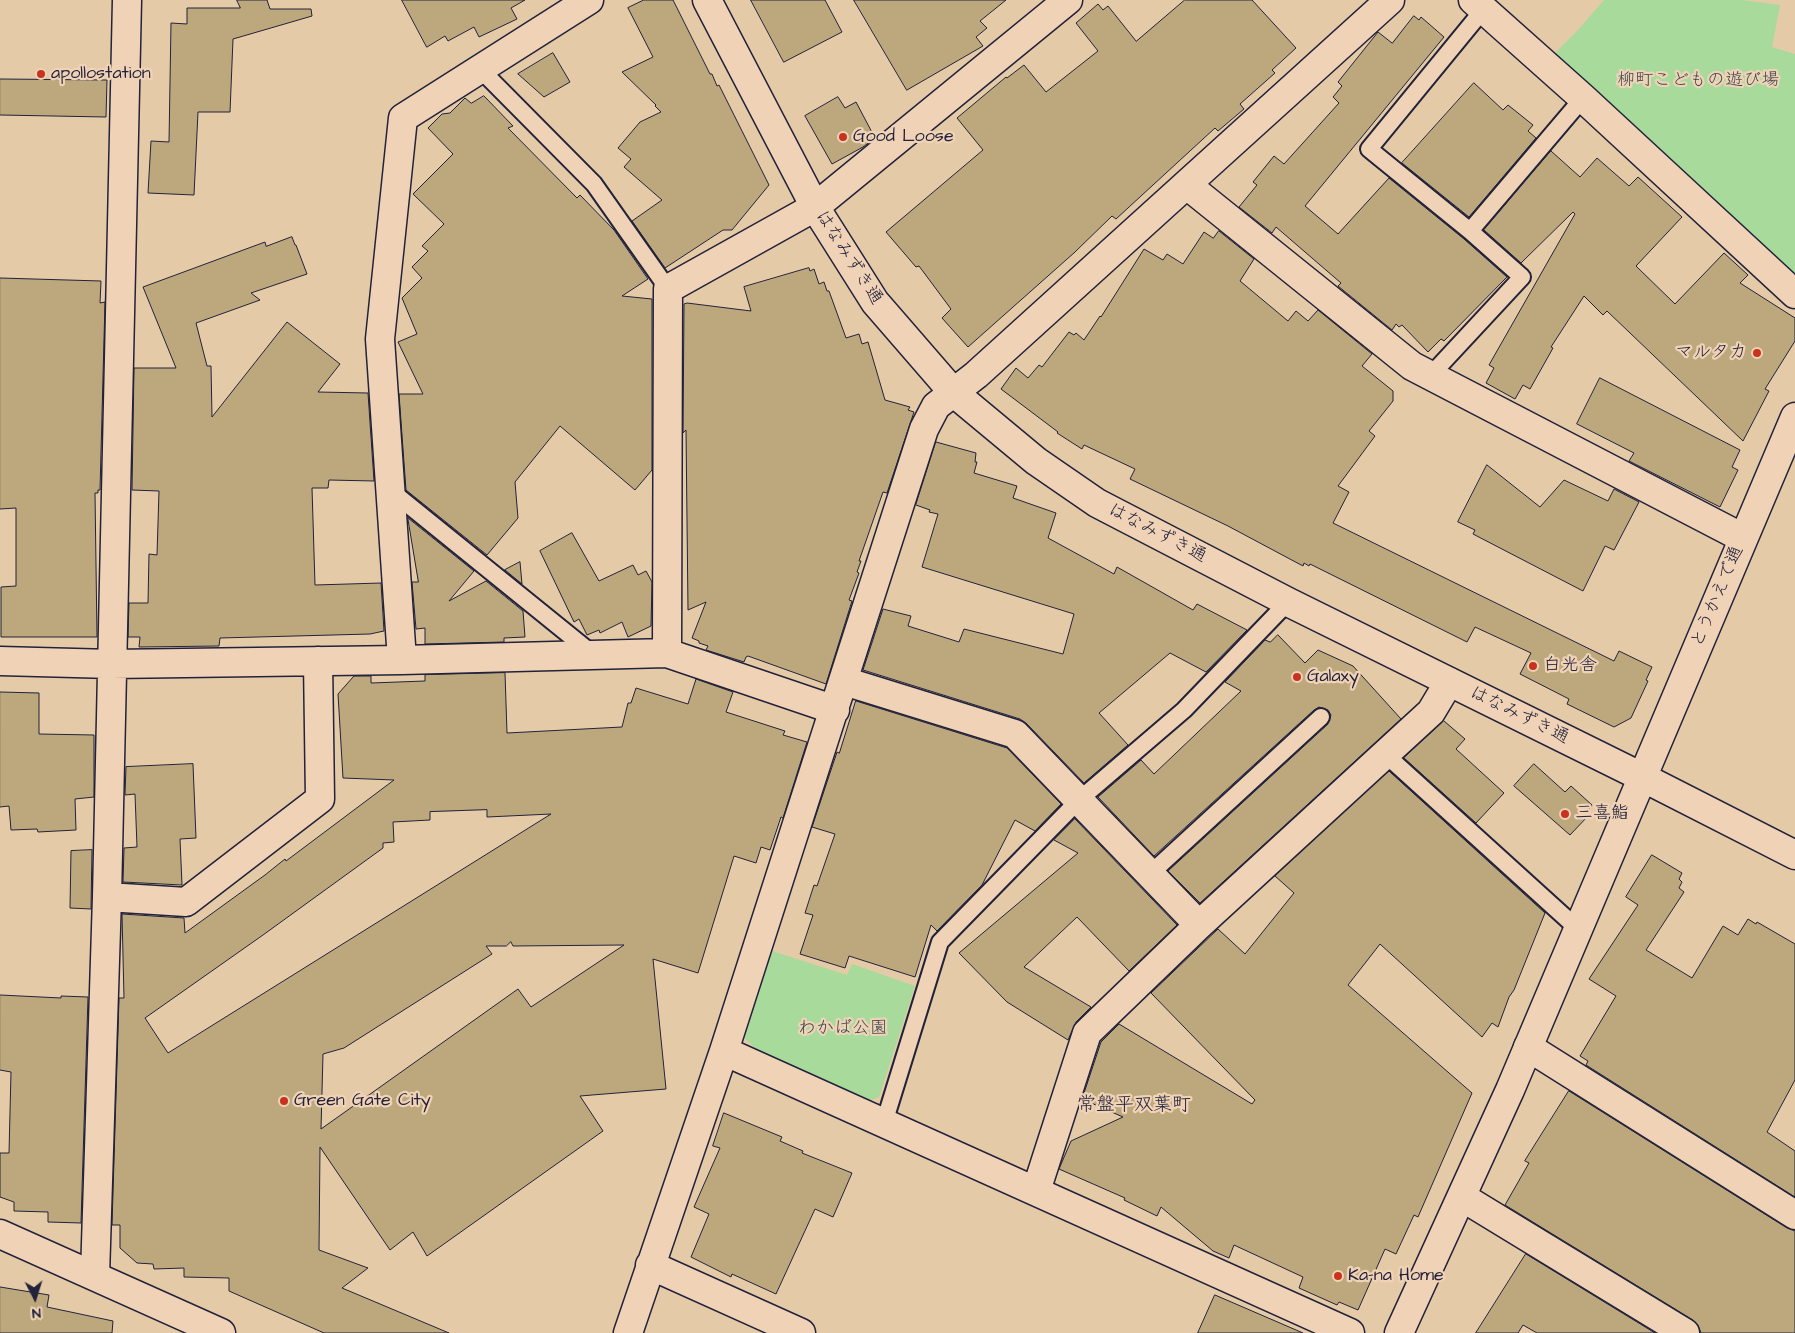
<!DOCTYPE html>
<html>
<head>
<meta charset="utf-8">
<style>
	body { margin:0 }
	#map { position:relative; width:1795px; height:1333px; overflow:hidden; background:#e5caa7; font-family:"Architects Daughter",sans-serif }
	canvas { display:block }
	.north { position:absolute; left:10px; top:1273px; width:50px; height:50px; -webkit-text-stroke:4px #f0d3b6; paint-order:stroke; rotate:175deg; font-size:14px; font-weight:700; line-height:20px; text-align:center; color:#22223b }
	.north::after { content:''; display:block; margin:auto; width:18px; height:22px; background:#22223b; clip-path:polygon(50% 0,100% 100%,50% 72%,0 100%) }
</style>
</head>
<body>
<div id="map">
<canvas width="1795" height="1333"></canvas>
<div class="north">N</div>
</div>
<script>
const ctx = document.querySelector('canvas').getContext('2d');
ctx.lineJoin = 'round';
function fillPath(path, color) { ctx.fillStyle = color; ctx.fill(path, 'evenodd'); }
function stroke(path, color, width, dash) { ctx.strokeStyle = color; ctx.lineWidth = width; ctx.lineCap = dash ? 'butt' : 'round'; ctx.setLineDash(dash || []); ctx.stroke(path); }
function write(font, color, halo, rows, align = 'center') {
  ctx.font = font + ' "Architects Daughter","Klee One",sans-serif'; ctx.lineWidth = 4.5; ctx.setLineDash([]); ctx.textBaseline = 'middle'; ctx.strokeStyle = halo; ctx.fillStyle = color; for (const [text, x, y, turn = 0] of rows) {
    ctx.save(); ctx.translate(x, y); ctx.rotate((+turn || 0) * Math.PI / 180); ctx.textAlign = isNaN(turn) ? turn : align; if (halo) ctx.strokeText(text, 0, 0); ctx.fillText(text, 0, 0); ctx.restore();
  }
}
const green = new Path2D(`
	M1604,0H1742L1780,5L1772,47L1795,54V278L1550,58L1578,30Z
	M769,950L847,975L852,964L915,986L879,1097L868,1101L757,1050L741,1035Z`);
const building = new Path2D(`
	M237,0H267L270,9H311L312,16L233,39L230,112H198L194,195L148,193L151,141L169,142L171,23L187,24V8H240Z
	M402,0H525L511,8L517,19L479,37L474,27L448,41L445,36L427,47Z
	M644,0H673L710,74H712L717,86L719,85L769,185L732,230H723L665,268L632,221L662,200L624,167L631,159L618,148L640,122L661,112L655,106L656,105L622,72L653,57L628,8Z
	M751,0H825L842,32L784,62Z
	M854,0H1006L980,21L987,28L976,37L983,46L907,90Z
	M1185,0H1252L1296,48L1272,70L1275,73L1240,104L1244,109L1218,131L1215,128L1116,219L1112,216L1075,252L968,347L942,318L951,309L919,266L916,267L886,232L983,150L957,118L1006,77L1007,78L1024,65L1046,92L1098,51L1076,23L1098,4L1103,10L1108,6L1136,41Z
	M1414,16L1419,20L1421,17L1444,37L1305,206L1338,234L1389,178L1464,239L1507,277L1444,341L1441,339L1428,352L1402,325L1399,327L1396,324L1392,330L1338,286L1341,283L1276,227L1272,233L1239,207L1257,185L1253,182L1274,156L1284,164L1339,103L1333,97L1342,86L1338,82L1378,32L1392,43Z
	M553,53L570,82L544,97L518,74Z
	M0,79L107,80L106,117L0,115Z
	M1474,83L1503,110L1508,105L1533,125L1528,131L1536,138L1469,217L1402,163Z
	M484,96L513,126L508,128L577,198L580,195L614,230L648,279L622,296L652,299V470L635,490L560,426L515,482L518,518L487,555L406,490L399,394H423L398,342L417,334L402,298L422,278L412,267L428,251L422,246L444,224L413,194L453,154L428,128L442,114L450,113L465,98L471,103Z
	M838,97L845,108L856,102L875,138L863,147L832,164L805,116Z
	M1551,151L1580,177L1597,158L1629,186L1638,177L1682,217L1636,266L1675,304L1724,253L1748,275L1740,283L1795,318V341L1765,389L1769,391L1743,441L1607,311L1603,315L1584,296L1551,347L1553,348L1530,389L1523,385L1515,399L1486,383L1494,368L1489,365L1575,214L1573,212L1521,263L1484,230Z
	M1219,231L1254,259L1240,281L1288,321L1296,311L1308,321L1318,310L1372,354L1362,366L1393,391V401L1369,431L1375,436L1338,486L1349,492L1333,523L1614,661L1619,651L1652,667L1646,680L1648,681L1631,718L1614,727L1567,704L1569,699L1520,674L1531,653L1475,627L1467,642L1310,564L1309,566L1304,563L1303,566L1228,526L1130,479L1135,469L1084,445L1082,449L1057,433L1058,432L1001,389L1016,368L1028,378L1039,365L1042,367L1069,332L1074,335L1076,333L1084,340L1100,316L1101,317L1144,249L1163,260L1167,254L1183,264L1204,232L1213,238Z
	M292,237L295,245H296L307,274L251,293L260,300L196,323L207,366H211L212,417L287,322L340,364L318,392L368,393L374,481L329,480L328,488H312L315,585L381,583L384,631L370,634L220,638L219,646L139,647L140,637H128L129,603H148L149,554L157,555L159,491L132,490L134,368H176L143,287L265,242L266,246Z
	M809,268L810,271L814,269L819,284L824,282L827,291H829L846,338L859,334L862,344L868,342L885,400L910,407L908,410L914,412L887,493L883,492L859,561H861L857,572L859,573L849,600L852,601L826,684L748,656L746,657L744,662L706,650L708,646L699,643V641L692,638L706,602L688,610L686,430L683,433L684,304L687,303L751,311L744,287Z
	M0,278L101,281L100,303L105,302L100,490H98V493H95L97,637H1V587L16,586V508L0,509Z
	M1600,378L1740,450L1732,467L1738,470L1720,507L1629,461L1634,453L1577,424Z
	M936,442L976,453L975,462H977L974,473L1017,486L1013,498L1056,513L1048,538L1114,574L1117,567L1193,610L1197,604L1247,630L1206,672L1170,653L1099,713L1128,745L1084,783L1026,723L1020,719L863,670L883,609L911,616L908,626L959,642L964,629L1063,654L1074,614L922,567L938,514L929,512L930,510L916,505Z
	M1487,465L1540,507L1564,480L1608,501L1614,489L1639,502L1614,550L1605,546L1583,591L1473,534L1475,530L1458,522Z
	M408,518L474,571L449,601L486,581L523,611L525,637L504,638V642L425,644V628L416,629L412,582H418Z
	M572,533L599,581L633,565L638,575L646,571L652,582L651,626L628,637L622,622L600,633L599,630L587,635L579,619L574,622L540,551Z
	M520,562L522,584L505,570Z
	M1278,635L1305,663L1318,650L1353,666L1401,719L1200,903L1168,871L1328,724L1331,715L1328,710L1319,707L1314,710L1154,856L1098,797L1141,760L1154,774L1241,691L1225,682L1265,640L1270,642Z
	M505,673L507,733L622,727L628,703H631L636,688L688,704L696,679L733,692L726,712L785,731L783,735L807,742L783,818L781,817L770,850L761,847L756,863L734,856L698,973L653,959L666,1089L580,1096L603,1131L427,1256L413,1232L390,1250L320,1147L319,1250L368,1268L342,1288L449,1333H324L229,1291V1278L184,1277V1268L154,1269L153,1264L137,1263L120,1248V1225H112L119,998H124L122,914L184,918L185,933L265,875L285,859L286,861L394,780L343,778L338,694L354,676H371V683L425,681V675ZM487,810V817L551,814L168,1053L145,1018L263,935L383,848V843L394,842L393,822L430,820V812ZM511,942L513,946L624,945L531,1007L518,989L321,1129L323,1054L344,1048L492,954L486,946H506Z
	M0,692L39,693V734L94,735V797L75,799L76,830L38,832L37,829L11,830L9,806L0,807Z
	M856,701L1007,748L1061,804L1035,831L1015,820L982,885L937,931L931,925L915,977L849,956L845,968L800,954L813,915L805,913L814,885L817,886L835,834L812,827L837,752L839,753Z
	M1444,721L1465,739L1456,749L1504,793L1476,823L1404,758Z
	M193,764L196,838L180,839L182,885L123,882L124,848L137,847L135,794L125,795L126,767Z
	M1534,764L1565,792L1571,786L1592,805L1587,812L1589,815L1570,835L1514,786Z
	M1389,771L1545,913L1514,990L1509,997L1498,1027L1492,1023L1482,1037L1380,944L1348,985L1472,1093L1418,1217L1414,1215L1396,1254L1385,1249L1358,1310L1339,1302L1337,1305L1299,1288L1303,1277L1234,1245L1229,1258L1213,1251L1161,1207L1157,1216L1124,1200L1125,1198L1059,1169L1071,1141L1123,1117L1082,1099L1101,1042L1119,1024L1252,1104L1255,1100L1151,993L1218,929L1245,954L1294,893L1275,876Z
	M1075,819L1177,925L1129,971L1077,917L1024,967L1091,1007L1076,1022L1068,1040L1007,1002L959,953L1078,853L1054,840Z
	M92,850L91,909L70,908L71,851Z
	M1652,855L1682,873L1679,879L1682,882L1679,888L1684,892L1646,950L1692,978L1723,926L1738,935L1748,919L1756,924L1757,922L1795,944V1080L1767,1132L1795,1151V1197L1586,1065L1588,1061L1580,1056L1616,996L1589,979L1638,905L1626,897Z
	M0,995L61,998V996L88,997L81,1223L48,1222V1212L14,1211V1202L0,1197V1153H9L11,1072L0,1070Z
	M1569,1091L1787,1228L1795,1231V1333H1701L1698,1325L1693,1320L1505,1205L1529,1163L1525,1161Z
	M724,1113L782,1137L780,1141L803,1151L802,1153L852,1173L833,1217L815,1209L776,1294L732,1274L731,1277L691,1257L709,1214L694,1207L720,1148L713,1146Z
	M1526,1254L1655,1333H1537L1523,1325L1518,1333H1476Z
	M0,1287L49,1295L47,1307L113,1321L112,1333H0Z
	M1215,1295L1303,1333H1198Z`);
const lane = new Path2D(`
	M480,69L594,184L668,289
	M1470,231L1583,98
	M1430,376L1522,277L1470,231L1369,149L1483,10
	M390,490L594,655
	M1385,754L1578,929
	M1150,874L1321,717
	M884,1123L940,942L1079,800L1184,710L1288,602`);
const street = new Path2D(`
	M1473,0L1583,98L1795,294
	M1187,185L1412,366L1743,538
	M667,653L668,289L815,207L1068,0
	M402,660L380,339L403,118L589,0
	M0,661L112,664L402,660L667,653L835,710
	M844,681L1015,734L1199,925
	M107,897L186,902L320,799L318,661
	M1528,1047L1795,1215
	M724,1051L1350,1333
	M1036,1191L1087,1033L1199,925L1431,712L1449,682
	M1462,1197L1685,1333
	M650,1265L801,1333
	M95,1275L107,897L127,0
	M628,1333L724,1051L924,429L936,406L976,375L1390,0`);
const secondary = new Path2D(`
	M707,0L815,207L875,302L953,392L1036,461L1097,503L1288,602L1642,777L1795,855
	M0,1234L221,1333
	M1399,1333L1510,1090L1795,417`);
const markers = [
	[41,74,5,"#c8321e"],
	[843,137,5,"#c8321e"],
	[1757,353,5,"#c8321e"],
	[1533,666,5,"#c8321e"],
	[1297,677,5,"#c8321e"],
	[1565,814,5,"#c8321e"],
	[284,1101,5,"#c8321e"],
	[1338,1276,5,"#c8321e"]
];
const poiNames = [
	["apollostation",51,74],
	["Good Loose",853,137],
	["マルタカ",1747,353,"right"],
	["白光舎",1543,666],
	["Galaxy",1307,677],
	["三喜鮨",1575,814],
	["Green Gate City",294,1101],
	["Ka-na Home",1348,1276]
];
const parkNames = [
	["柳町こどもの遊び場",1698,81],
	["わかば公園",843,1029]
];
const streetNames = [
	["はなみずき通",848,258,57],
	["はなみずき通",1157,534,27],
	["とうかえで通",1718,597,-67],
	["はなみずき通",1519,716,26]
];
const neighbourhoodNames = [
	["常盤平双葉町",1134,1106]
];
fillPath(green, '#a8da9b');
fillPath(building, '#bda87d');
stroke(building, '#22223b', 1);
stroke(lane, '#22223b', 20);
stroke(street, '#22223b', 31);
stroke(secondary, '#22223b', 31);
stroke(lane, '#f0d3b6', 16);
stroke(street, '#f0d3b6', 28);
stroke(secondary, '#f0d3b6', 28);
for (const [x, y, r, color] of markers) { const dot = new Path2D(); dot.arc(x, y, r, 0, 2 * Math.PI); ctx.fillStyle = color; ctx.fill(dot); stroke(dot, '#f0d3b6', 2); }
write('18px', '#22223b', '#f0d3b6', poiNames, 'left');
write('18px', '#3d474e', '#f0d3b6', parkNames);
write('18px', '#22223b', '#f0d3b6', streetNames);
write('19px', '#22223b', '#f0d3b6', neighbourhoodNames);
</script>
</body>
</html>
